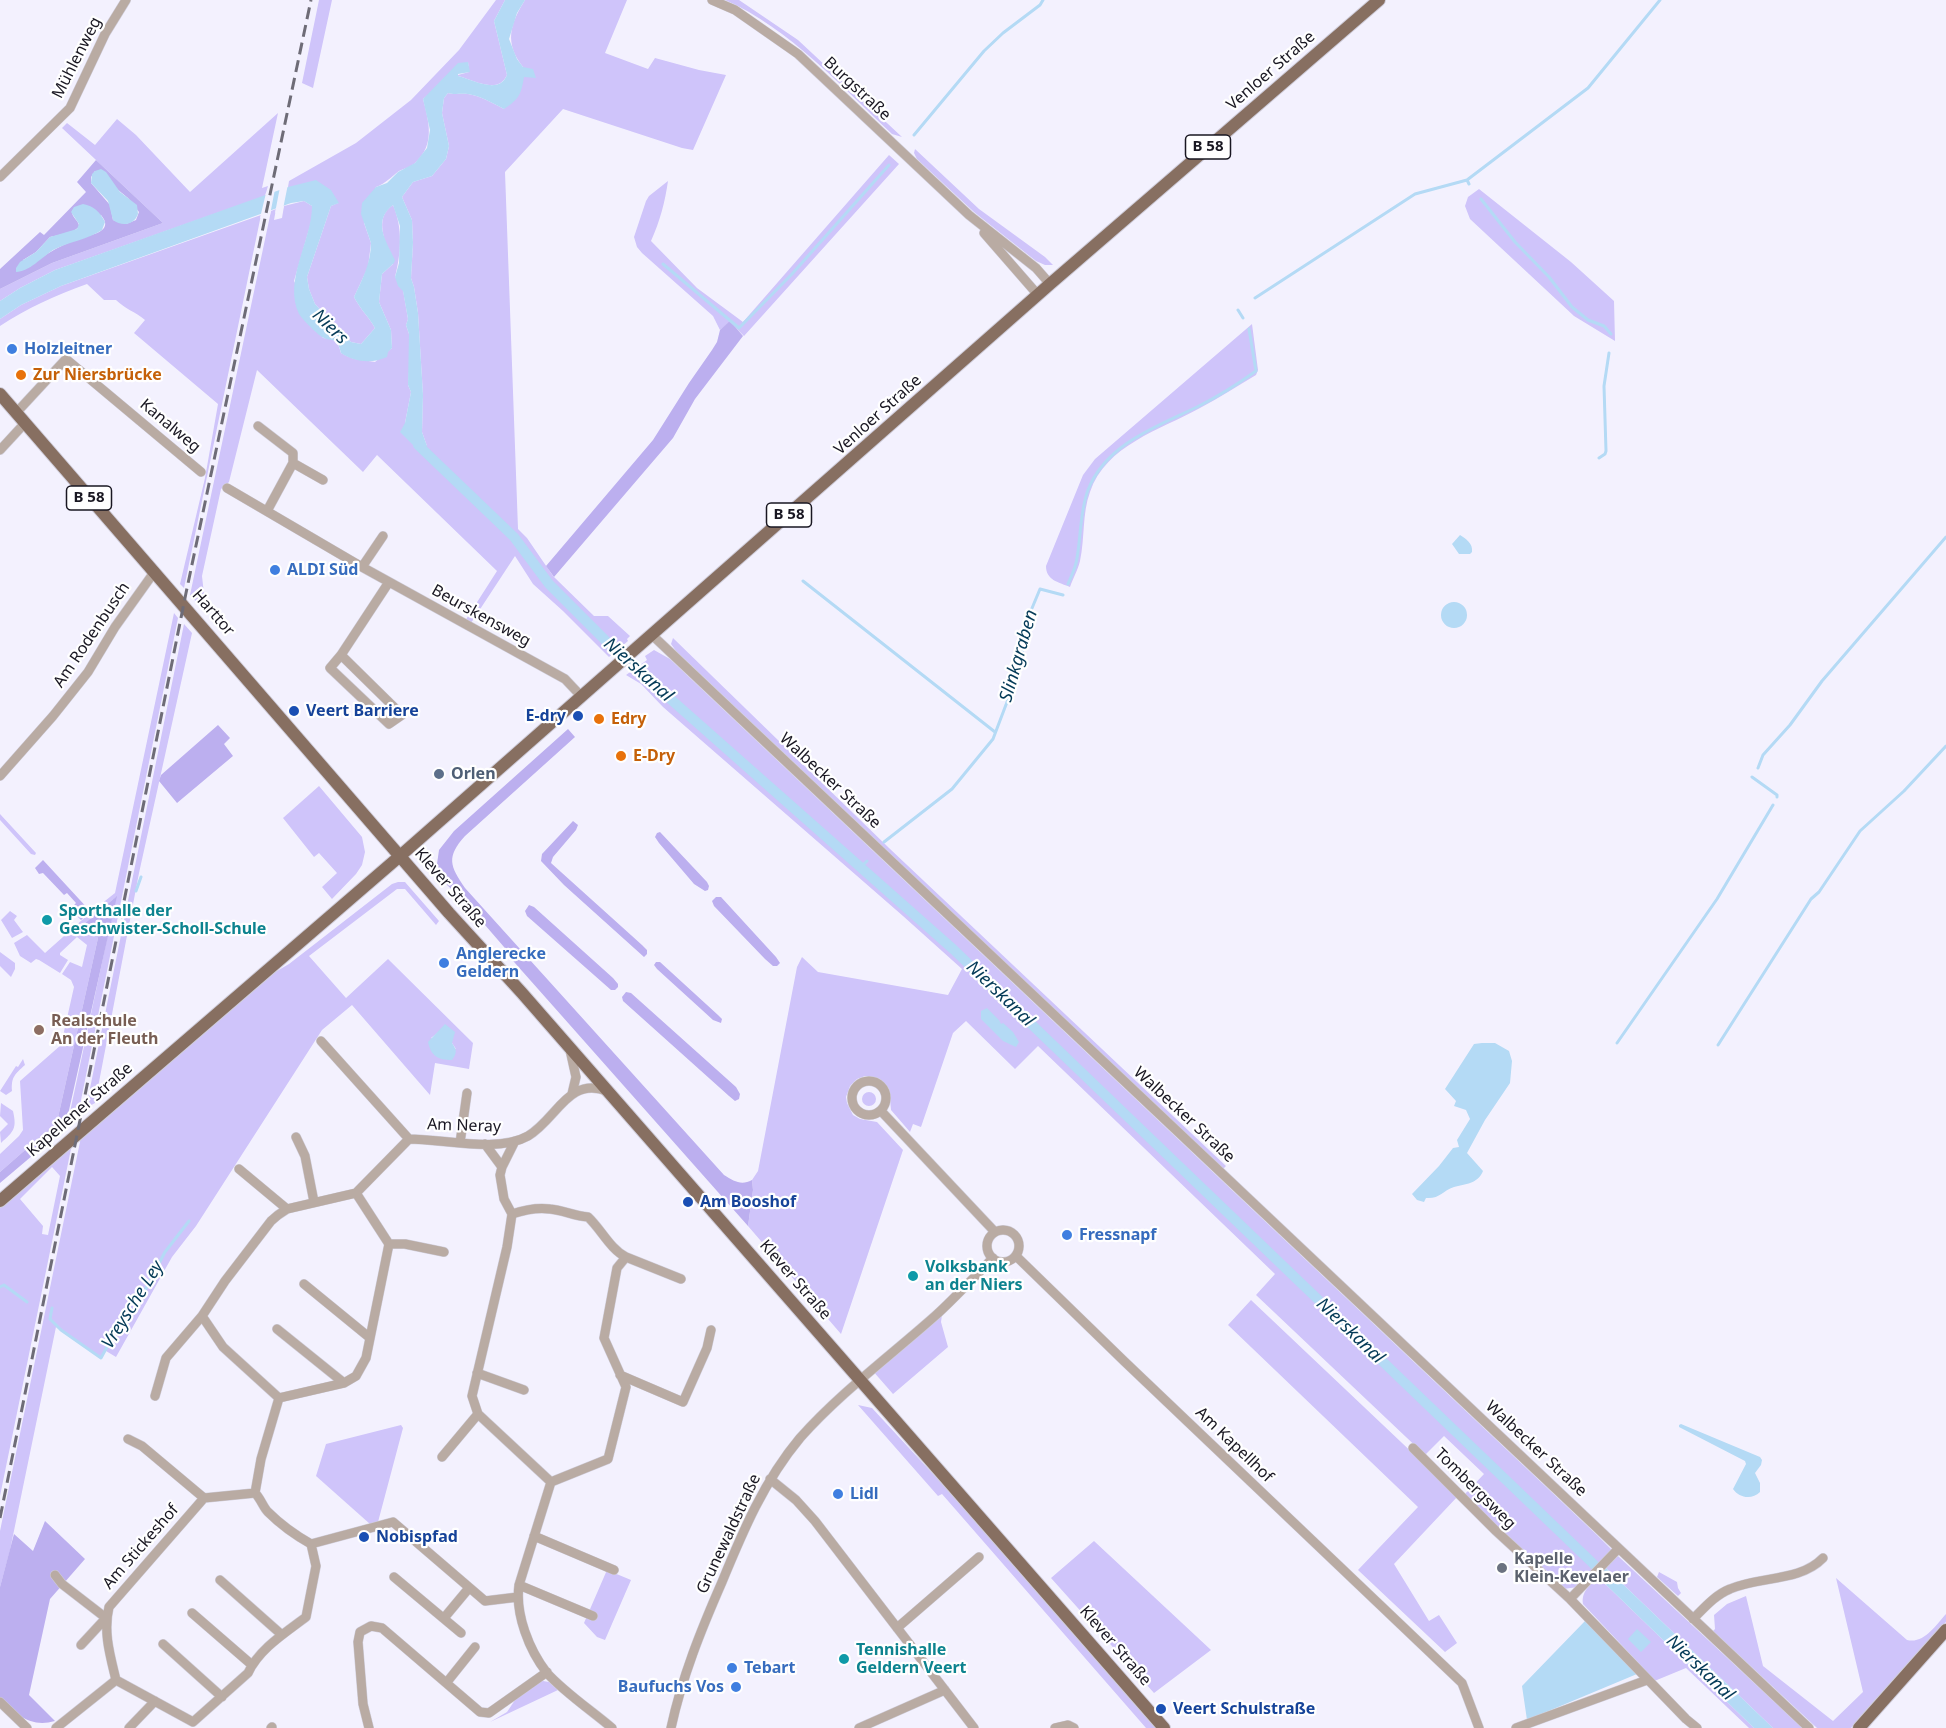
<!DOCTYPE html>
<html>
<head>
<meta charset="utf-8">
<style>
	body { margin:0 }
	canvas { display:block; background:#f3f1fe }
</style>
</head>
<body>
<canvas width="1946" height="1728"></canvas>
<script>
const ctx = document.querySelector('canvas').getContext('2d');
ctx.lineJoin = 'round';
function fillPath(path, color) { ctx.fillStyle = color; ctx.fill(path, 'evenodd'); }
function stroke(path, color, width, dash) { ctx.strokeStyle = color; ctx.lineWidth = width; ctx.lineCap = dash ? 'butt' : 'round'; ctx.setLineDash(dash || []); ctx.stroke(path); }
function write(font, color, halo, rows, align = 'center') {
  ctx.font = font + ' "Noto Sans",sans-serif'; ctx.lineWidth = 4.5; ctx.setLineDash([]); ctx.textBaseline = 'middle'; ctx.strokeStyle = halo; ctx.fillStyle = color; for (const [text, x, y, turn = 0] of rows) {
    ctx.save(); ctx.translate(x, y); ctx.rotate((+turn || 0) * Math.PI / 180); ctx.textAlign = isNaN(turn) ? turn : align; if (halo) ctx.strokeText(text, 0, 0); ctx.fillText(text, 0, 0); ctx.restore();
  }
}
const green = new Path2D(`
	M319,0H332L313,88L302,83Z
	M496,0H505L494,21L507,75C498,95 474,80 458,76V75L469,72L468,62L423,99C429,122 435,144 416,162C412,167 405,168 399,171C391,177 386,183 376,187L364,223L371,243L368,267L354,297C360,309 369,317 375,328L361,344L351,342L315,304L309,289L307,277L331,206L338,203L288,187L289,181L356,143L411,100L459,50Z
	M525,0H627L605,53L648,69L655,58L699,70L726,75L693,150L682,148L563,109L505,172L518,529L527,538L553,576L594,616H608L630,636L627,639L628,641L609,657L563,611L533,584L515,556L471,623L465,621L497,571L377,455L363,472L257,370L229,482L221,489L202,576L204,594L201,607L190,595L271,211L276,209L274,220L282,218L284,206L304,201L312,206V219L294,281L323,338C335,339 338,341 341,353C352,360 362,360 375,362L392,348L391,330L379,302L382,274L393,264C387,244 372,219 393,205C403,228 401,254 395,277L403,290L408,319L406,325L409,334L410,356L408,385L411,392L405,423L427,446L422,432L423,395L418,313L414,287L411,278L413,243L412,220L402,197L413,182L432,176L446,159L449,146L442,113L444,98L448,93C455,95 461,93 468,94C480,96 493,103 504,109L523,67C504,43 510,24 525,0Z
	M725,0H739L798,40L902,137L892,134C842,87 789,28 725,0Z
	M278,113L262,188L268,186L265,196L55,270L20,288L0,301V289L52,263L163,223L62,128L67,123L95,145L117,119L136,135L190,192Z
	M915,149L979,209L1045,257L1053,265H1045L1036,261L974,212L917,159L914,153Z
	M889,155L899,164L744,336L730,322L720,330L713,316L642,253L637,247L634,237L646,201L649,196L668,181C665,202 660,221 651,241L697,288L743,322Z
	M1479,189L1571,262L1614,301L1615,341L1574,316L1470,219L1465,206L1468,197Z
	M261,215L184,588L180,584L205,478L218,404L134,333L145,320C136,312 125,309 116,300H104L87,284C56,295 27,308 0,326V319L21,305L61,286Z
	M1252,324L1258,370L1256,375C1237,386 1219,398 1200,408C1160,430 1106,445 1090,492C1082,514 1085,538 1080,561C1078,570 1073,578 1070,587C1058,582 1046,580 1046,566L1083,475L1095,459Z
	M174,613L178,618L79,1110L70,1112L116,897L84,924L98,938L57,1122L0,1172V1154L19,1136L23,1130L20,1081L61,1045L74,987L71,980L62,974L70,962L82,967L87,945L77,937L60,953V955L68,960L60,973L39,960L36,959L31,963L20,956L14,943L27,935L45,953L91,912L115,893Z
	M184,624L192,633L139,873L95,1103L86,1108Z
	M673,638L889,848L1226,1166L1223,1169L676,651L671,644Z
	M654,650L670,659L1597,1535L1612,1550L1578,1587L1563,1589L1498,1529L1465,1494L1484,1474L1444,1436L1425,1455L1256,1295L1275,1274L1038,1046L1015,1069L966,1021L953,1033L921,1127L913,1124L910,1132L891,1110L889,1089L880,1079L865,1076L857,1079L850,1086L846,1097L847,1103L853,1115L860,1119L877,1122L903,1150L841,1334L748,1226L753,1190L752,1180L758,1171L797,967L802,957L818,972L948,995L962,969L903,916L663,707L641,684L626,675L647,660L645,656Z
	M319,786L362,837L365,852L362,865L356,874L332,899L322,887L337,873L319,853L314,857L283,818Z
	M0,814L36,853L35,855L31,854L0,820Z
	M398,882H405L439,921L436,925L405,889H397L309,956L346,998L388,959L473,1043L469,1069L435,1063L430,1095L352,1005L322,1030L196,1226L172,1257L116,1357L106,1351L101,1359L56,1327L10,1550L0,1587V1531L81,1137L270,975L289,964L392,884ZM440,1031L452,1043L456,1049L431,1038Z
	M10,911L17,916L14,920L23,932L12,938L1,920Z
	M0,952L15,963V969L11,977L0,966Z
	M23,1059L25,1065C15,1074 11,1077 12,1091L6,1095L0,1091L16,1066L18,1067Z
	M862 1099a7 7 0 1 1 14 0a7 7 0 1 1-14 0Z
	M1,1103L13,1111C17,1129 14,1131 1,1143L0,1132L8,1124L0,1116Z
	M72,1144L0,1496V1207ZM52,1167L60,1176L48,1235L42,1234L43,1226L20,1199Z
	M1251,1300L1458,1496L1394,1564L1429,1621L1439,1615L1457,1643L1445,1652L1358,1570L1418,1507L1228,1325Z
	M943,1308L941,1322L948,1347L893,1394L872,1370Z
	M858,1405L872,1408L947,1489L1156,1728H1146L942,1494L938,1496Z
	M401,1425L403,1428L378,1522L370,1524L316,1476L326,1444Z
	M1094,1541L1211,1650L1154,1693L1051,1578Z
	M1618,1556L1781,1708L1802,1728H1773L1606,1568Z
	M607,1570L631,1580L605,1640L597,1637L584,1623Z
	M1659,1572L1677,1582L1678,1588L1681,1593L1678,1596L1657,1577Z
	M1598,1577L1754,1728H1749L1686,1668L1652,1682L1646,1671L1583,1604C1581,1592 1590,1585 1598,1577Z
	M1836,1578L1907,1640C1924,1644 1935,1626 1946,1614V1622L1851,1728H1817L1713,1631L1715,1629L1714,1615L1727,1604L1746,1596L1763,1666L1833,1721L1863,1692Z
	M543,1681L549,1682L558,1690L490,1722L507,1712L517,1697L538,1682Z`);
const forest = new Path2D(`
	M96,160L163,223L52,263L0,289V269L40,232L44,235L86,192L77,182ZM95,171L128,198L139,212L136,220L126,224L113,220L110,205L91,183V177ZM72,210L101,215C104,219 107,223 104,228C100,233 92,235 87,236C65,243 45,253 28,268L23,260L36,252L50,237L72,232L79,227C80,221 71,218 72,210Z
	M730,321L743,336L695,399L673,438L554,577L546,566L653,440L689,383L712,350L717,342L720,330Z
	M218,725L230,738L224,744L233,756L177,803L159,781L161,775Z
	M568,729L575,737L465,836C446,857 450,866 465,888L724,1175C734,1181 741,1186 752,1180L753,1190L748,1226L507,954L504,947L466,903L446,884L437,864L439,850L454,831Z
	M573,821L578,825L576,830L553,857L551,863L642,945L647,950V954L644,957L564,885L541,861L542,854Z
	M660,832L707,882L709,886L708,890L705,891L694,884L659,843L655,837L657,833Z
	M43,860L91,912L81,920L70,909L76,903L67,893L64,895L43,873L39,874L35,868Z
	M117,896L65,1128L0,1183V1172L57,1122L98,938L84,924Z
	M716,897H721L776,957L780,963L777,966H773L765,959L714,906L712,901Z
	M529,905L534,907L613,978L618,984V987L615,990H611L527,916L525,911Z
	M656,962H660L718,1015L722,1019L721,1023L713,1020L657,969L654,965Z
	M626,992L631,993L736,1087L740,1094L739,1099L735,1101L729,1096L623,1001L622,997Z
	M45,1521L85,1559L50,1599L29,1695L55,1721C31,1728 17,1715 0,1699V1587L14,1534L33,1551Z`);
const water = new Path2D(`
	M505,0H525L517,13L509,39L517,59L523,67L533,69L536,78L524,77C521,95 519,99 504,109C493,103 480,96 468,94C461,93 455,95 448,93L444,98L442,113L449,146L446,159L432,176L413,182L402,197L412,220L413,243L411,278L414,287L418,313L423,395L422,432L427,446L419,451L400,432L405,423L411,392L408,385L409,334L406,325L408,319L403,291L398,286L395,277L399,263L400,226L393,205C372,221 386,241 395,260L394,263L382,274L379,302L391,330L392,348L388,352L387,357C372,364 354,362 341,353C337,335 333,343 322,337C317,334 302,319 299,314C283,280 312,241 312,206L304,201L291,203L61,286L21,305L0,319V301L20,288L55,270L288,187L316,180L331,190L339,203L331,206L307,277L309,289L315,304L351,342L361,344L375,328C369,317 360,309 354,297C362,280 371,263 371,243L361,214L362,203L376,187L387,183L398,172L415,163L427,148L430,130L423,99L458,63L468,62L470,72L458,74V76C474,80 499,95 507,75L494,21Z
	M101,169L106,172L120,192L137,205L138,214C134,225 122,227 113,220L108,201L91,183L92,174L95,171Z
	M83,204C94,206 100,212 105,222L102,230C89,239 68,242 53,250C42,257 29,272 16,272V268L20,262L36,252L50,237L77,229L79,224L71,212L74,207Z
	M1460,535C1466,539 1473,543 1472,552L1470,554H1459L1452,544Z
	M1441 615a13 13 0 1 1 26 0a13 13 0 1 1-26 0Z
	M987,1008L999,1020L1001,1024L1003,1023L1013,1032L1019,1042L1016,1047L1003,1041L981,1019V1011Z
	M445,1024L455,1032L452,1043C457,1050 457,1053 452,1060C438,1060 431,1056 428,1042Z
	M1482,1043H1495L1509,1051L1512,1061L1510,1083L1485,1120L1467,1153L1483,1171C1478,1184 1465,1184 1454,1187C1442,1191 1440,1199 1426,1198L1424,1202L1417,1200L1412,1194L1439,1166L1453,1148L1459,1147L1457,1140L1470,1119L1466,1110L1454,1106L1456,1101L1445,1089L1474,1044Z
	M1681,1424L1760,1457L1762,1460L1761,1465L1755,1473L1760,1483V1492C1752,1500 1739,1498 1733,1489L1746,1464L1745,1461L1679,1427V1425Z
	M1606,1568L1773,1728H1754L1598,1577Z
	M1585,1621L1637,1674L1527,1720L1522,1686Z
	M1637,1629L1651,1642L1641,1652L1628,1639Z`);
const pier = new Path2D(`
	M288,184L283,209L275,213L280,187Z
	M275,189L270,215L260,218L266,193Z`);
const stream = new Path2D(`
	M914,135L984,51L1003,33L1040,5L1043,0
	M1467,180L1588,88L1660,0
	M1481,199L1515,242L1549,277L1572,307L1588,320L1604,326L1611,334
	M663,264L739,328L792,274L889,165
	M1255,298L1415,194L1467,180L1469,184
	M1238,310L1243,318
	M1599,458L1605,454L1606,451L1604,386L1609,353
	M803,581L995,732
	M1068,584C1072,575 1076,567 1077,558C1081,536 1080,511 1088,490C1106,444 1156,427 1197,407C1217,397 1238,384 1256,371L1249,329
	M1758,768L1763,755L1790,725L1822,681L1946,537
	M1752,777L1777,795V797
	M884,842L952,789L993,739L1018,673L1023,649L1025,625L1040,589L1063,595
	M861,867L867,861
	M136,891L141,877
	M1617,1043L1717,899L1773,805
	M1718,1045L1811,899L1819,892L1860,831L1904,791L1946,746
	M0,1287L4,1285L27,1302
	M52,1308L50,1319L61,1330L101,1358L115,1332L128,1319L143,1294L165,1252L189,1221`);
const canal = new Path2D(`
	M418,437V445L514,537L549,584L615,650L953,949L1606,1576`);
const minor = new Path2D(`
	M712,0L735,10L798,54L969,215L1036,268L1050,284
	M0,177L70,108L105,34L126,0
	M984,233L1038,295
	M16,413L66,359L201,472
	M258,426L293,453V463L267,511
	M0,450L25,423
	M293,463L323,480
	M227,488L362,567L565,679L581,696
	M362,567L383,536
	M652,635L1809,1728
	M341,655L402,715L389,724L330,668L341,655L389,582
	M0,776L53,716L88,672L115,627L155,571
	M321,1041L409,1139
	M570,1050L576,1077L572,1094
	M852 1098a17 17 0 1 1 34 0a17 17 0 1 1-34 0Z
	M881,1111L995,1232
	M296,1137L305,1156L314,1202
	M460,1143L467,1093
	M485,1144L502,1167L500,1175L504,1199L512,1214L507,1247L472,1396L478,1414L551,1482L519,1585C515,1614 529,1650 547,1673C564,1692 592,1711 612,1728
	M502,1167L515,1141
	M239,1169L287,1209
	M356,1193L389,1244L366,1358L356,1376L344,1383L279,1398L223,1347L202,1316L225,1281L271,1221L278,1215L287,1209L356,1193L409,1139C444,1139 498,1153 528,1136C557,1119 568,1076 607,1091
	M512,1214C524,1210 537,1207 550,1209C563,1210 574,1216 588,1217C601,1229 610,1249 626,1257L617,1268L604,1338L626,1387L608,1459L551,1482
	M987 1246a16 16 0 1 1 32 0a16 16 0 1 1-32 0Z
	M389,1244H405L444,1252
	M1016,1256L1125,1362L1462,1683L1479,1728
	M626,1257L681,1279
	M304,1284L370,1338
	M277,1329L344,1383
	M477,1373L524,1390
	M620,1375L683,1402L707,1348L711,1330
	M155,1396L166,1358L202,1316
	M128,1439L142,1446L204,1498
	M1413,1448L1496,1531L1570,1599L1686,1719L1697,1728
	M442,1457L478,1414
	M770,1479L796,1500L815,1521L974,1728
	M534,1536L614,1570
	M311,1544L393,1522L485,1601L518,1597
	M55,1575L62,1584L106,1618L81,1645
	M394,1577L461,1633
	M220,1580L282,1635
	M519,1585L593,1616
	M1570,1599L1618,1549
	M192,1613L252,1665
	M444,1618L469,1588
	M1693,1619C1704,1608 1715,1595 1730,1589C1759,1576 1800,1582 1823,1558
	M897,1628L979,1557
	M163,1644L222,1697
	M116,1680L193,1722L248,1673C259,1649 285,1633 306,1617L316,1566L311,1544C295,1535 281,1525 268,1512C263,1507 261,1499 255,1493
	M116,1680C110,1655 103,1632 109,1607L204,1498L255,1493L261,1459L279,1398
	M447,1682L475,1647
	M0,1702L27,1728
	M56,1728L116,1680
	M129,1728L155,1701
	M271,1728L272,1727
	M369,1728L363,1704L358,1642L360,1632L371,1626L382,1628L480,1712L489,1713L547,1672
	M671,1728C682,1677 701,1630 722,1582C743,1531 764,1481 800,1438C840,1393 890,1356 935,1316C955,1298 974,1277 993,1258
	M859,1728L945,1690
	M1055,1728L1068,1725L1074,1728
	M1516,1728L1647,1680`);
const major = new Path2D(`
	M0,394L449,913L522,993L1164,1728
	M0,1201L400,856L1050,284L1379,0
	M1859,1728L1946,1630`);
const rail = new Path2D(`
	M0,1518L186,593L311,0`);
const markers = [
	[12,349,6,"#3f7fe0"],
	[21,375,6,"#e8710a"],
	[275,570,6,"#3f7fe0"],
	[294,711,6,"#1a4fb4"],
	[578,716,6,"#1a4fb4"],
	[599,719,6,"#e8710a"],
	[621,756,6,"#e8710a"],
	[439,774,6,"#5c6f8a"],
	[47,920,6,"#0f9aa8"],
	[444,963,6,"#3f7fe0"],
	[39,1030,6,"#8d6e63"],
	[688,1202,6,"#1a4fb4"],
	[1067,1235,6,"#3f7fe0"],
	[913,1276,6,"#0f9aa8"],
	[838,1494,6,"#3f7fe0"],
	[364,1537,6,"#1a4fb4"],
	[1502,1568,6,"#6b7280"],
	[844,1659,6,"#0f9aa8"],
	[732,1668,6,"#3f7fe0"],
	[736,1687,6,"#3f7fe0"],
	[1161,1709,6,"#1a4fb4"]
];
const shields = [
	[1208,147,45],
	[89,498,45],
	[789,515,45]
];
const shieldNames = [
	["B 58",1208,147],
	["B 58",89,498],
	["B 58",789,515]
];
const streetNames = [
	["Mühlenweg",77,58,-63],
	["Venloer Straße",1271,71,-41],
	["Burgstraße",857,89,43],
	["Venloer Straße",878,415,-42],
	["Kanalweg",170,426,40],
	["Harttor",213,613,49],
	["Beurskensweg",481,616,29],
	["Am Rodenbusch",92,635,-56],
	["Walbecker Straße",830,781,43],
	["Klever Straße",450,888,49],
	["Kapellener Straße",80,1110,-41],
	["Walbecker Straße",1184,1115,43],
	["Am Neray",464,1126,2],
	["Klever Straße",795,1280,49],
	["Am Kapellhof",1234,1445,44],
	["Walbecker Straße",1536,1449,43],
	["Tombergsweg",1475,1489,45],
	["Grunewaldstraße",729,1534,-65],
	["Am Stickeshof",141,1547,-49],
	["Klever Straße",1115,1646,49]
];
const shopNames = [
	["Holzleitner",24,349],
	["ALDI Süd",287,570],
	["Anglerecke",456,954],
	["Geldern",456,972],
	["Fressnapf",1079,1235],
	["Lidl",850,1494],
	["Tebart",744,1668],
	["Baufuchs Vos",724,1687,"right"]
];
const foodNames = [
	["Zur Niersbrücke",33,375],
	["Edry",611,719],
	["E-Dry",633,756]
];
const transitNames = [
	["Veert Barriere",306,711],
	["E-dry",566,716,"right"],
	["Am Booshof",700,1202],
	["Nobispfad",376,1537],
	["Veert Schulstraße",1173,1709]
];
const serviceNames = [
	["Orlen",451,774]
];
const cultureNames = [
	["Sporthalle der",59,911],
	["Geschwister-Scholl-Schule",59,929],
	["Volksbank",925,1267],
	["an der Niers",925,1285],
	["Tennishalle",856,1650],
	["Geldern Veert",856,1668]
];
const educationNames = [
	["Realschule",51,1021],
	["An der Fleuth",51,1039]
];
const worshipNames = [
	["Kapelle",1514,1559],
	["Klein-Kevelaer",1514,1577]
];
const waterNames = [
	["Niers",330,327,44],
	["Slinkgraben",1019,656,-74],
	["Nierskanal",638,670,42],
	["Nierskanal",1000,994,44],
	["Vreysche Ley",133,1305,-58],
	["Nierskanal",1350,1331,44],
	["Nierskanal",1700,1668,44]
];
fillPath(green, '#cfc4fa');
fillPath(forest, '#bcafef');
fillPath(water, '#b4daf5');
fillPath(pier, '#f3f1fe');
stroke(stream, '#b4daf5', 3);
stroke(canal, '#b4daf5', 10);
stroke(minor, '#d0cedb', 10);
stroke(major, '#d0cedb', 14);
stroke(minor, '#b9aba3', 9);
stroke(major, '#876f61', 12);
stroke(rail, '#6e6c77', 3, [12, 6]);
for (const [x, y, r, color] of markers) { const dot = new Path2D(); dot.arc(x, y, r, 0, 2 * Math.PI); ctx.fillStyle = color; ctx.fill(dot); stroke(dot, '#fff', 2); }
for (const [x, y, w] of shields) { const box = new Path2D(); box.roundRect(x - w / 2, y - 12, w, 24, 4.5); ctx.fillStyle = '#fff'; ctx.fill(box); stroke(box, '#191722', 1.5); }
write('bold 15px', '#191722', null, shieldNames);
write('16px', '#191722', '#fff', streetNames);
write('bold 16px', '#366cbe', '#fff', shopNames, 'left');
write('bold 16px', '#c56008', '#fff', foodNames, 'left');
write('bold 16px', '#164399', '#fff', transitNames, 'left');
write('bold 16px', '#4e5e75', '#fff', serviceNames, 'left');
write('bold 16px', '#0d838f', '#fff', cultureNames, 'left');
write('bold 16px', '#785e54', '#fff', educationNames, 'left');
write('bold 16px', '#5b616d', '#fff', worshipNames, 'left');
write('italic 18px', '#053b58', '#fff', waterNames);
</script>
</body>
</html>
